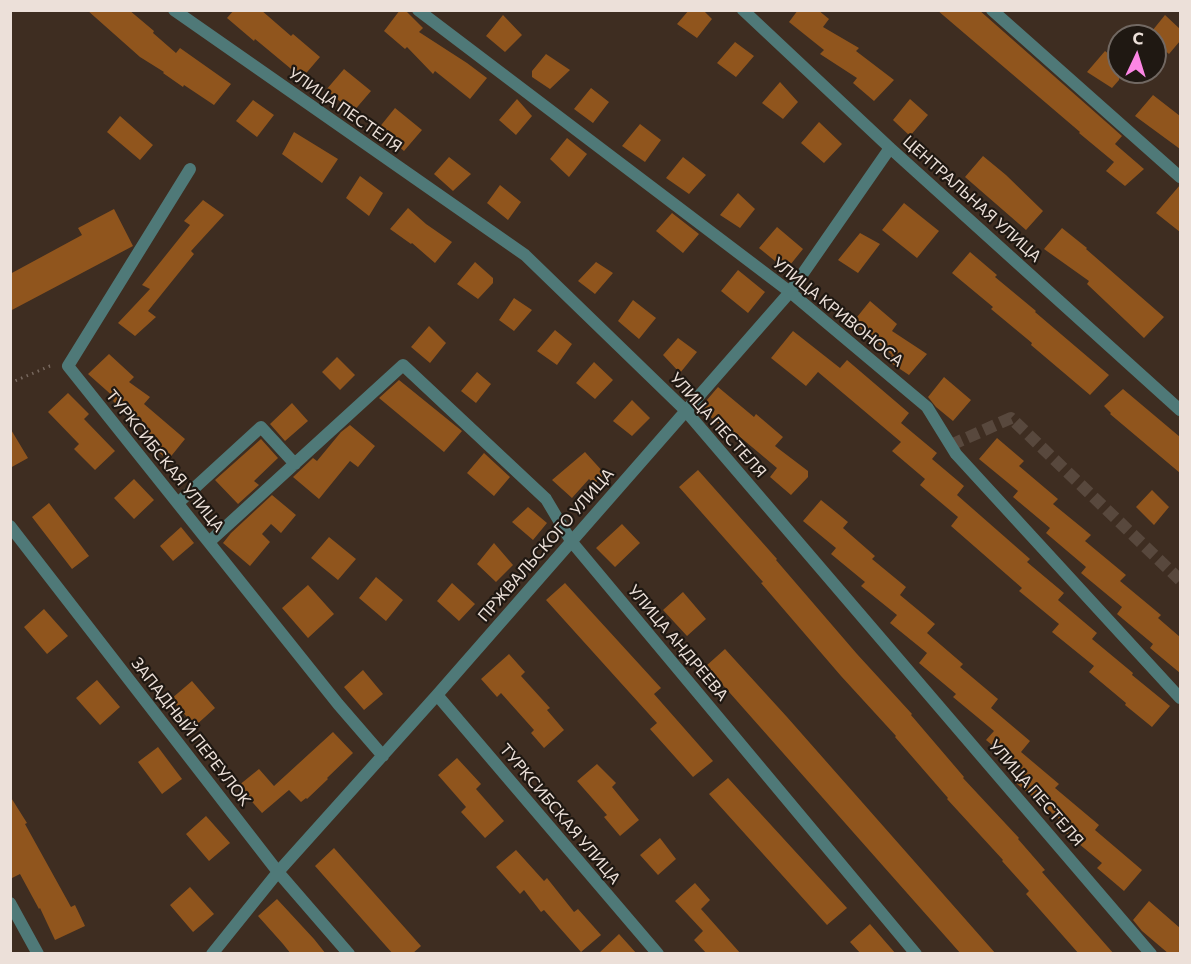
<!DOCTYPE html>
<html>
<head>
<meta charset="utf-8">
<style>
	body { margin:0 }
	#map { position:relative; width:1191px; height:964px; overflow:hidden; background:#3e2d21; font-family:Commissioner,sans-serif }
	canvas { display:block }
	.frame { position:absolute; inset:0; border:12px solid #ece0d9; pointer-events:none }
	.north { position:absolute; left:1107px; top:24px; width:60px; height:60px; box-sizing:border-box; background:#1f1812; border:2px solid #716862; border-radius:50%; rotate:4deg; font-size:16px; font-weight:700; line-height:24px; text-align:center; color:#ece0d9 }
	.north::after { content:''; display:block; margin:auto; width:21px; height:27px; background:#fc86e4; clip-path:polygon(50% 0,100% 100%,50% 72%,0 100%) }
</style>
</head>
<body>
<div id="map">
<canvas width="1191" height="964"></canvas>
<div class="frame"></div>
<div class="north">С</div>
</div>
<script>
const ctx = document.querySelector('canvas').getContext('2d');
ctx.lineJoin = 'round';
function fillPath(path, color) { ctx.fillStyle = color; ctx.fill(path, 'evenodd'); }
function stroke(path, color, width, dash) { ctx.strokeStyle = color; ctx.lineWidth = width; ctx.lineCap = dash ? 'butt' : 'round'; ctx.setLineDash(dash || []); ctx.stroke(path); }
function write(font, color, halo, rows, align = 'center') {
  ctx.font = font + ' Commissioner,sans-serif'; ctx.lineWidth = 4.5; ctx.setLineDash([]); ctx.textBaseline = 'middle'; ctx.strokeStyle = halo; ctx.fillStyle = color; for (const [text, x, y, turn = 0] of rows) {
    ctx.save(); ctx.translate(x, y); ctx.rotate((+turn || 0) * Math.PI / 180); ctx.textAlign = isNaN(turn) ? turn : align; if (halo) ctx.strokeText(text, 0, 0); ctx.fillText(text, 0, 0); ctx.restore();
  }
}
const building = new Path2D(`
	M87,10H129L154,31L153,33L176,53L180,48L231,84L214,105L184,85L183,87L163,73L164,72L140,57Z
	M234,10H261L291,36L293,34L320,57L302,78L255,39L254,41L227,18Z
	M400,10H405L423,28L419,32L467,63L487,78L470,99L435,71L433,74L407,47L405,49L384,31Z
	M689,10H703L712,19L697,38L677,24Z
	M798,10H818L829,19L823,27L859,48L856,51L894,80L874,101L853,83L857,78L820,54L824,50L789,22Z
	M937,10H979L1122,136L1115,144L1144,169L1125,186L1106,171L1114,162L1079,133L1080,132Z
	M503,15L522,35L505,52L486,36Z
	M1165,15L1180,29V41L1169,54L1155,42V36H1148Z
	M735,42L754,56L736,77L717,63Z
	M1105,51L1119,62V80L1112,88L1087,72Z
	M546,54L570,70L550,89L532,77V71Z
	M344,69L371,91L353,112L326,90Z
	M780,82L798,102L783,119L762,103Z
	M591,88L609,102L593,123L574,109Z
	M1153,95L1180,116V149L1135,116Z
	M517,99L532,116L516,135L499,120Z
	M910,99L928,115L910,136L893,120Z
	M253,100L274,115L257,137L236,121Z
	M395,108L422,130L404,151L378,129Z
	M120,116L153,145L140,160L107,132Z
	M819,122L842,144L824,163L801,143Z
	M640,124L661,140L645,162L622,146Z
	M294,132L338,159L322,183L282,154Z
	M567,138L587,154L569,177L550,159Z
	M983,156L1006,175L1043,211L1026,230L965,177Z
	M449,157L471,174L453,191L434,174Z
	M683,157L706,175L689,194L666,178Z
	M360,176L383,193L369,216L346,198Z
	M500,185L521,202L508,220L487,203Z
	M1180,185V232L1156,213Z
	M738,193L755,209L740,228L720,215Z
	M203,200L224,215L191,251L194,254L148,311L156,317L135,336L118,323L150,289L142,285L190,225L184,221Z
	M904,203L939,231L917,258L882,230Z
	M408,208L426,224L452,242L435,263L412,243L411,244L390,229Z
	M114,209L133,246L10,311V274L82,235L78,228Z
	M672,213L699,234L683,253L656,231Z
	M777,227L803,249L786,270L759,248Z
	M1062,228L1087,248L1086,249L1164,317L1144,338L1087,284L1089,281L1044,249Z
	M860,233L880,244L858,273L838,260Z
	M970,252L997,275L995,277L1036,311L1035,312L1109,375L1090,395L1031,345L1032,343L991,309L993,307L952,273Z
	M475,262L493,278V283L478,299L457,284Z
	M596,262L613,273L595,294L578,281Z
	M738,270L765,292L748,313L721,291Z
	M514,298L532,310L514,331L499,320Z
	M633,300L656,318L639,339L618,321Z
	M870,301L897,324L892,331L927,354L909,375L888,361L892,355L853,322Z
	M429,326L446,343L430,363L411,347Z
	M555,330L572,344L557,365L537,351Z
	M793,331L840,368L847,360L909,413L901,423L937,453L932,459L964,486L957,495L1030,559L1027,562L1064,593L1058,600L1097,633L1092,639L1133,673L1132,675L1170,706L1152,727L1125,705L1126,703L1089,672L1094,666L1052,632L1059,624L1019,591L1022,588L951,526L958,517L920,485L925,479L892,451L901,442L818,372L806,386L771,358Z
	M678,338L697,352L680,373L663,355Z
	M109,354L134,377L129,382L150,397L144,404L185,439L168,460L141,438L146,432L113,401L115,398L88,374Z
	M337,357L355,375L340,390L322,372Z
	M594,362L613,380L595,399L576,383Z
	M477,372L491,384L476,403L461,391Z
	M944,377L971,400L953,421L936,407L928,397Z
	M399,380L462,431L444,452L379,398Z
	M718,387L754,417L756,414L783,437L775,446L808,471V477L791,495L770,477L777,468L727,426L725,429L700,408Z
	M1123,389L1180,437V473L1110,414L1111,413L1104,406Z
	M68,393L89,414L84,419L115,451L95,470L74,449L79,444L48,412Z
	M632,400L650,418L632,436L613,421Z
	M292,403L308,421L285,441L270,424Z
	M350,425L375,446L358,467L350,461L319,499L293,477L313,458L317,461L341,432Z
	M10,428L28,458L10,468Z
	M997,438L1024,461L1019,466L1058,499L1053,504L1091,535L1085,541L1126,575L1120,581L1161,615L1158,618L1180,637V673L1150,648L1153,644L1117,614L1122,607L1081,573L1086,567L1046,533L1050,528L1013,497L1018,491L979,459Z
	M261,439L278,458L254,481L259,485L238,504L215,480Z
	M585,452L605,474L594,484L589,479L572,498L552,480Z
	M484,453L510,477L494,496L467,473Z
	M698,470L777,559L776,560L857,654L912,714L911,715L964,777L963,778L1019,838L1018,839L1045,870L1042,872L1114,954H1079L1026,894L1029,891L1002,861L1003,860L947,799L948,798L895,737L896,736L841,676L761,583L763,582L679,487Z
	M134,479L154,500L134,519L114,498Z
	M1152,490L1169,507L1154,525L1136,507Z
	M272,495L296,515L281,533L271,524L262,534L270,542L250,566L223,543L231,533Z
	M821,500L848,522L843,528L875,556L872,559L906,587L900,595L935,624L927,633L963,664L960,667L998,699L991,708L1030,741L1021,752L1059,784L1055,788L1099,825L1095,830L1142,870L1124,891L1097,868L1102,863L1055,824L1059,819L1016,783L1015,782L1024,771L986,740L994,731L953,697L956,694L919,663L927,653L890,623L897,615L861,586L865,582L831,554L836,548L803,521Z
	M49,503L89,556L72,569L32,517Z
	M528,507L547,523L533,540L512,522Z
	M622,524L640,543L615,567L596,548Z
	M181,527L194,543L173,561L160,546Z
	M329,537L356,559L338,580L311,558Z
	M494,543L513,565L496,582L477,564Z
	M376,577L403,600L386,621L359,598Z
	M452,583L475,604L459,621L437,601Z
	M565,583L661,688L654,694L713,761L693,777L650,729L657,723L546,600Z
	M308,585L334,614L308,638L282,608Z
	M683,592L706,619L687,636L663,610Z
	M44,609L68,636L47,654L24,627Z
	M725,649L787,717L996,954H961L706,666Z
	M509,654L525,672L521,676L550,708L547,710L564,730L544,748L531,733L534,730L501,693L497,697L481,679Z
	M363,670L383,694L364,710L344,687Z
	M97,680L120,707L100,725L76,698Z
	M192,681L215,708L195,726L171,699Z
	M333,732L353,753L327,778L328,779L307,799L306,798L301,802L289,790L262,813L238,786L259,769L274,786Z
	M158,747L182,779L162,794L138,762Z
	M457,758L481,784L476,789L504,821L485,838L461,812L466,807L438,775Z
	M597,764L616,783L612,787L639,820L620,836L604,817L607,815L577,781Z
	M728,778L847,908L827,925L709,794Z
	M10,796L27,823L25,824L71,907L75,905L85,926L55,940L40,908L39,909L20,874L10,879Z
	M206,816L230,843L209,861L186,834Z
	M660,838L676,859L658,875L640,855Z
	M334,848L421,946L412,954H393L315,866Z
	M516,850L544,881L547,878L574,912L578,909L601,935L581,952L544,910L541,912L524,890L520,894L496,867Z
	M695,883L710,900L701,909L741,954H707L694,940L703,931L675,901Z
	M190,887L214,914L193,932L170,905Z
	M277,899L314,939L326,954H291L283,944L258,916Z
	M1149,901L1180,928V954H1169L1142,931L1133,920Z
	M870,924L896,954H861L850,942Z
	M619,934L637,954H598Z`);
const minorTunnel = new Path2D(`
	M951,445L1011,418L1180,580`);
const path = new Path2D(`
	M10,383L50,366H53`);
const minor = new Path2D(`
	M174,10L525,255L685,410L1151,954
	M418,10L790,292L927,407L956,454L1180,698
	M743,10L890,148L1180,410
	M992,10L1180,177
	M190,169L68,366L338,704L383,756
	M178,503L261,427L295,464
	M10,526L278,872L349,954
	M209,542L403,365L546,499L571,541L916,954
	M437,695L658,954
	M10,903L38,954
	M212,954L278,872L437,695L790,292L890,148`);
const streetNames = [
	["УЛИЦА ПЕСТЕЛЯ",345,110,35],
	["ЦЕНТРАЛЬНАЯ УЛИЦА",972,199,42],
	["УЛИЦА КРИВОНОСА",838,312,39],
	["УЛИЦА ПЕСТЕЛЯ",718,425,48],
	["ТУРКСИБСКАЯ УЛИЦА",165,461,51],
	["ПРЖВАЛЬСКОГО УЛИЦА",546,545,-49],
	["УЛИЦА АНДРЕЕВА",678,643,50],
	["ЗАПАДНЫЙ ПЕРЕУЛОК",191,732,52],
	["УЛИЦА ПЕСТЕЛЯ",1036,793,49],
	["ТУРКСИБСКАЯ УЛИЦА",560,814,50]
];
fillPath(building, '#90551d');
stroke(minorTunnel, '#58483d', 12, [12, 6]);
stroke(path, '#77685e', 3, [1.5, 4.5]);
stroke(minor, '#4f7978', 12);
write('16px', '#ece0d9', '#1f1812', streetNames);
</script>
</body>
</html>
